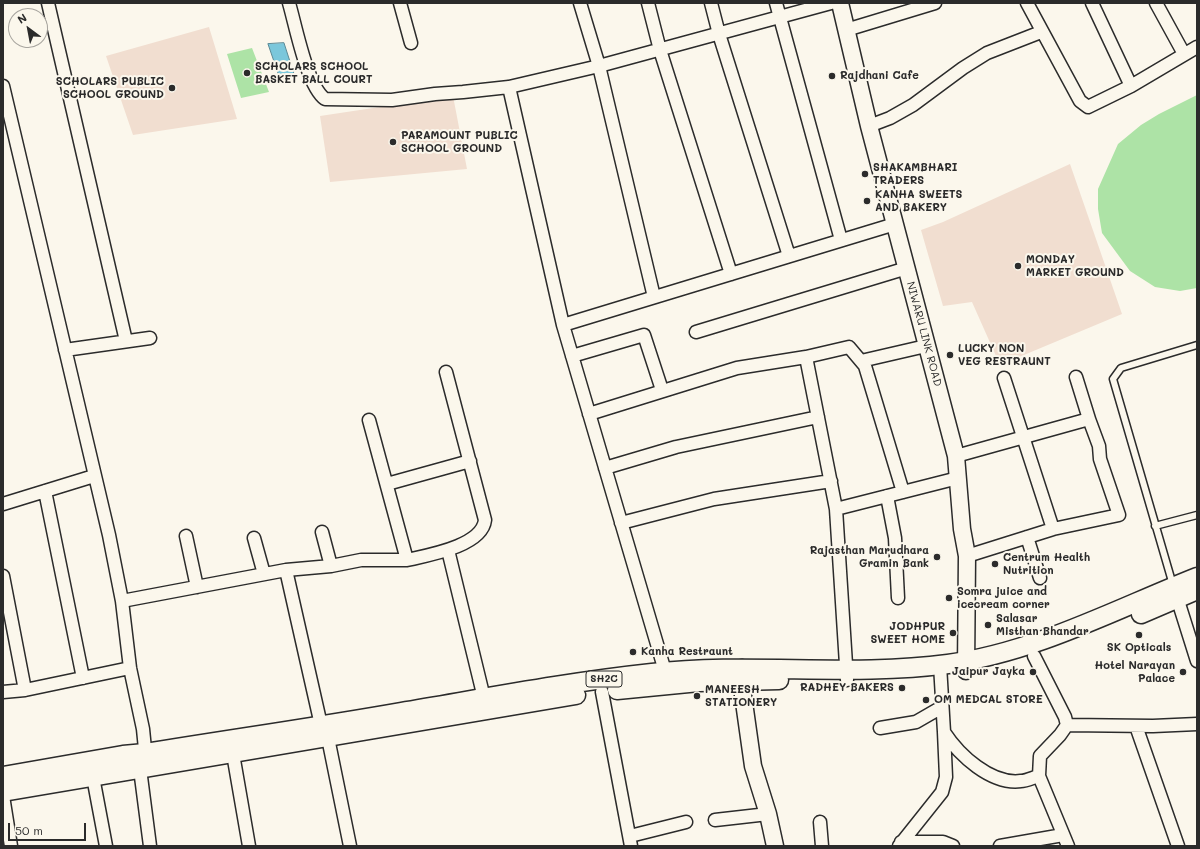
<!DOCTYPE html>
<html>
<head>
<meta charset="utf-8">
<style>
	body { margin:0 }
	#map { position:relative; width:1200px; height:849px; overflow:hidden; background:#fbf7ec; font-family:Mali,sans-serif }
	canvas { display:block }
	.frame { position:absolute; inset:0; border:4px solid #2b2b2b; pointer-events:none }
	.north { position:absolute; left:8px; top:8px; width:40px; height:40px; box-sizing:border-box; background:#fbf7ec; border:1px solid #a8a59f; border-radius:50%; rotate:328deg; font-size:11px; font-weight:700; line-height:16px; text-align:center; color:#2b2b2b }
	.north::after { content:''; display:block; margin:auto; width:14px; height:18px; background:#2b2b2b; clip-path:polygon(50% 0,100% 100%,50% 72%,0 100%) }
	.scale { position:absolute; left:8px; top:823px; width:78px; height:18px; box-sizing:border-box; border:2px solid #2b2b2b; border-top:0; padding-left:5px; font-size:12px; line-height:14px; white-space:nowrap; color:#2b2b2b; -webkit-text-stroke:3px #fbf7ec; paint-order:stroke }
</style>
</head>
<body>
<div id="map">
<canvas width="1200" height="849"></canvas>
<div class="frame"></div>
<div class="north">N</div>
<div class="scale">50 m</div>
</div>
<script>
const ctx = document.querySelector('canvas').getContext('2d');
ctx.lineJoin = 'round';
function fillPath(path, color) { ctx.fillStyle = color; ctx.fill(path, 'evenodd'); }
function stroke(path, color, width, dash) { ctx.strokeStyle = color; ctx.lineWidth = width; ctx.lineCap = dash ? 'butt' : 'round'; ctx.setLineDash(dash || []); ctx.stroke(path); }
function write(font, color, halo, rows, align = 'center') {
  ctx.font = font + ' Mali,sans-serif'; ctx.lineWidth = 4; ctx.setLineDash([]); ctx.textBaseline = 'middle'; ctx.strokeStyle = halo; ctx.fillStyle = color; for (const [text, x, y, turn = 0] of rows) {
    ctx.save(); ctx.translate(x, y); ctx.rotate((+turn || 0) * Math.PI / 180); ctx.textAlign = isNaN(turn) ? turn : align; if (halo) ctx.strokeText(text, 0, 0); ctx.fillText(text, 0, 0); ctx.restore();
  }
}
const built = new Path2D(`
	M209,27L237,119L133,135L106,56Z
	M453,96L467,169L330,182L320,116Z
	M1070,164L1122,314L1000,365L972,302L943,306L921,230L943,222Z`);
const green = new Path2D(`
	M252,48L269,92L241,98L227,54Z
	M1197,95V288L1180,291L1155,287L1130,271L1102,233L1098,209V189L1118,144L1141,125L1159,114Z`);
const water = new Path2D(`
	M284,43L295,77L280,79L268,44Z`);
const lane = new Path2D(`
	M1155,526L1197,515
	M1173,585L1113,379L1121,368L1197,345`);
const street = new Path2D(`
	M48,3L126,341
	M289,3C296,27 307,86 325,99L392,100L435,94L463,92L509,87L599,66L831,3
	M400,3L411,43
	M580,3L599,66L654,297
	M648,3L660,50L731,274
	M711,3L719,34L789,256
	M776,3L841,240
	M1027,3L1080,101L1088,107L1131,86L1197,47
	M1092,3L1131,86
	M1156,3L1184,54
	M846,30L935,3
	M3,86L109,535L122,601L130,668L143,729L146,759
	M509,87L563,325L667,678
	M869,126L890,118L913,105L963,68L987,53L1041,32
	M563,325L895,224
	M696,332L907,268
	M65,350L150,338
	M572,356L644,335L662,390
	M806,357L836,509L847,680
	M861,361L926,346
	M1004,378L1053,529
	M589,414L737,368L806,357L849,347L865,366L903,492
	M369,420L407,560C429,555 482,546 485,520L446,372
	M956,456L1089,419L1076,377
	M605,468L676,447L818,417
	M387,484L470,461
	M45,491L83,678
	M887,496L895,538L898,598
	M3,504L94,476
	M836,509L958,478
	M621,523L714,499L831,481
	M322,532L331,566
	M186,536L197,587
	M1027,537L1040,578
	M254,538L264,574
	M448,550L484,698
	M967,556L1053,529L1119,515L1100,459L1099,446L1089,419
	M286,570L321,725
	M3,576L25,690
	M1175,591L1197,661
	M122,601L286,570L331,566L361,560H407
	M940,665L944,732C959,755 991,785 1021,781C1027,781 1034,777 1039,776L1040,756L1060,735L1067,725L1065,717L1034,656
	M3,692L25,690L130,668
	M602,692L631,846
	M1067,725L1153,726L1197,724
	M1136,726L1178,846
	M880,728L916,722L942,707
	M328,738L350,846
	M233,754L249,846
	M140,769L150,846
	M1039,776L1068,846
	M93,777L106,846
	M3,796L11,846
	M715,820L768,814
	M820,822L822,846
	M630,836L686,822
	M901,842H943L953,846
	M899,846L942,792L946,777L944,732
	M1000,846L1063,835`);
const secondary = new Path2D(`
	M840,3L869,126L956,456L962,529L967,556L966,671
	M742,668L741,681L753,766L768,814L775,846`);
const primary = new Path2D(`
	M1141,614L1197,590
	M617,690L699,682L779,680
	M3,776L123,755L145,753C231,739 316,727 401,712C485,698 568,682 652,673C750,662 850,677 948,664C1036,652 1116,609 1197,577
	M3,792L576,695`);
const markers = [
	[247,73,4,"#2b2b2b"],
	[832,76,4,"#2b2b2b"],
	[172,88,4,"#2b2b2b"],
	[393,142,4,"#2b2b2b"],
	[865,174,4,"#2b2b2b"],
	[867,201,4,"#2b2b2b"],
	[1018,266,4,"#2b2b2b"],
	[950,355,4,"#2b2b2b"],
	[937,557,4,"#2b2b2b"],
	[995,564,4,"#2b2b2b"],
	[949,598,4,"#2b2b2b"],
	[988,625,4,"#2b2b2b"],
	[953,633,4,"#2b2b2b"],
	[1139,635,4,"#2b2b2b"],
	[633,652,4,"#2b2b2b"],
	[1033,672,4,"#2b2b2b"],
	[1183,672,4,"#2b2b2b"],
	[902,688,4,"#2b2b2b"],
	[697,696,4,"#2b2b2b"],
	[926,700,4,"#2b2b2b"]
];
const shields = [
	[604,679,36]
];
const shieldNames = [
	["SH2C",604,679]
];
const poiNames = [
	["SCHOLARS SCHOOL",255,67],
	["BASKET BALL COURT",255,80],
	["Rajdhani Cafe",840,76],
	["SCHOLARS PUBLIC",164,82,"right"],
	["SCHOOL GROUND",164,95,"right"],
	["PARAMOUNT PUBLIC",401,136],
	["SCHOOL GROUND",401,149],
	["SHAKAMBHARI",873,168],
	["TRADERS",873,181],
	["KANHA SWEETS",875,195],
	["AND BAKERY",875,208],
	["MONDAY",1026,260],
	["MARKET GROUND",1026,273],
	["LUCKY NON",958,349],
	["VEG RESTRAUNT",958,362],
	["Rajasthan Marudhara",929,551,"right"],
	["Gramin Bank",929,564,"right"],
	["Centrum Health",1003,558],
	["Nutrition",1003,571],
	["Somra juice and",957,592],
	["icecream corner",957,605],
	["Salasar",996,619],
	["Misthan Bhandar",996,632],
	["JODHPUR",945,627,"right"],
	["SWEET HOME",945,640,"right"],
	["SK Opticals",1139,648,"center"],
	["Kanha Restraunt",641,652],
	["Hotel Narayan",1175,666,"right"],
	["Palace",1175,679,"right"],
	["Jaipur Jayka",1025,672,"right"],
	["RADHEY BAKERS",894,688,"right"],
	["MANEESH",705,690],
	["STATIONERY",705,703],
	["OM MEDCAL STORE",934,700]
];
const streetNames = [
	["NIWARU LINK ROAD",924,334,75]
];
fillPath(built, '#f1ded0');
fillPath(green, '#ade3a6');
fillPath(water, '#7bc7db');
stroke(water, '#5b8995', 1);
stroke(lane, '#2b2b2b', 9);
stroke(street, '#2b2b2b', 15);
stroke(secondary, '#2b2b2b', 19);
stroke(primary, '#2b2b2b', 21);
stroke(lane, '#fbf7ec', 6);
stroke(street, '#fbf7ec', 12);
stroke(secondary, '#fbf7ec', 16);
stroke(primary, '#fbf7ec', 18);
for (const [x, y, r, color] of markers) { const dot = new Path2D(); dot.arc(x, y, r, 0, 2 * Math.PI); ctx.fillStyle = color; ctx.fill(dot); stroke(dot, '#fbf7ec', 1.5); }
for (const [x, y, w] of shields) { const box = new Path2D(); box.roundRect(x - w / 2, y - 8, w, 16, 3); ctx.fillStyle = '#fbf7ec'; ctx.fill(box); stroke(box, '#2b2b2b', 1); }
write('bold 10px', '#2b2b2b', null, shieldNames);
write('bold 11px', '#2b2b2b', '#fbf7ec', poiNames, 'left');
write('11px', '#2b2b2b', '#fbf7ec', streetNames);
</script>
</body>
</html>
